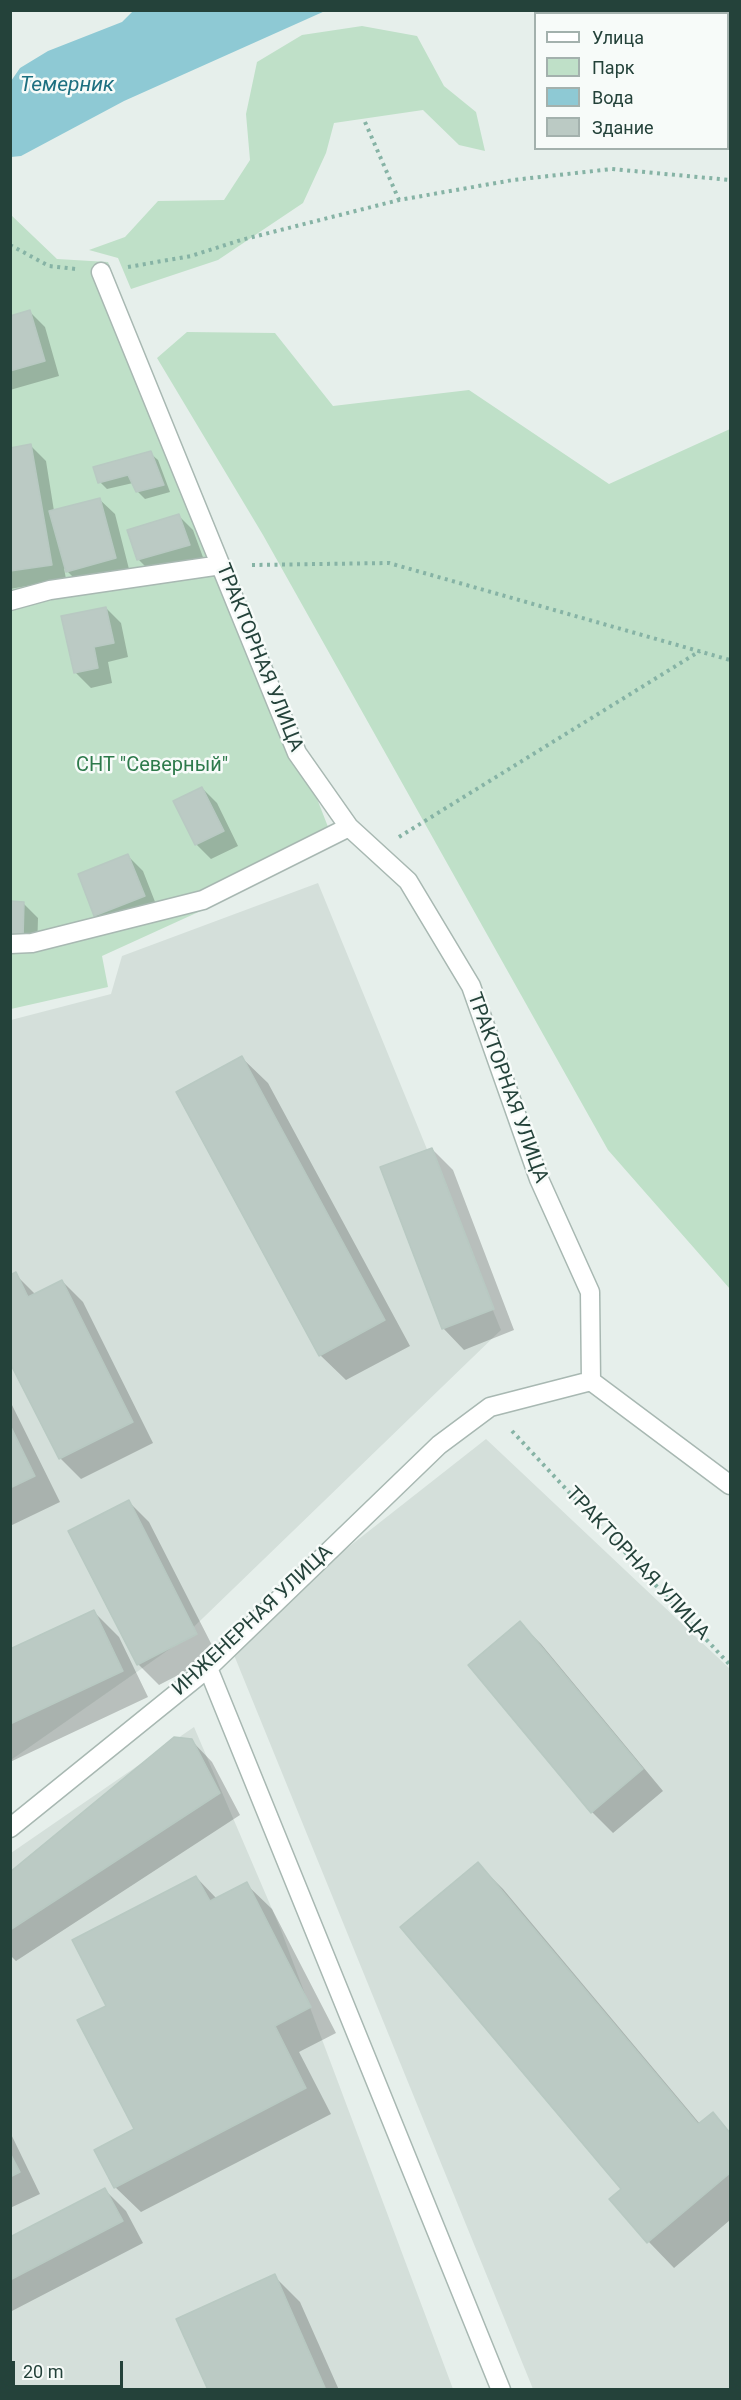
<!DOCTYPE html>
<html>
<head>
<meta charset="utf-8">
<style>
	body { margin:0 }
	#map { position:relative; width:741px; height:2400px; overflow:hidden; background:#e6efeb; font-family:Roboto,sans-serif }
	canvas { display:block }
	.frame { position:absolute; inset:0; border:12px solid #24423a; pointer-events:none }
	.legend { position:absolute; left:534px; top:12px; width:195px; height:138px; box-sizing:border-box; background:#f7fbf9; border:2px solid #a3b1ad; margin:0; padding:8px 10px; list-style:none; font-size:18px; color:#24423a }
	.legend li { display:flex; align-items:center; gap:12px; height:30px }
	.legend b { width:30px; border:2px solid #a3b1ad }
	.scale { position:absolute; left:12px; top:2361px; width:111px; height:27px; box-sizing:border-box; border:3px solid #24423a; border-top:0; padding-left:8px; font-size:18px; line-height:21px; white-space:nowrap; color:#24423a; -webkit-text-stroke:4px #f7fbf9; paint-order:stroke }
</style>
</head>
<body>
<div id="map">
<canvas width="741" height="2400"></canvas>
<div class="frame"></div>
<ul class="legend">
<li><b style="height:8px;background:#fff"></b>Улица</li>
<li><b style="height:16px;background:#bfe0c8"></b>Парк</li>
<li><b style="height:16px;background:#8ec9d4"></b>Вода</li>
<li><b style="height:16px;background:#bbcac4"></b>Здание</li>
</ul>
<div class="scale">20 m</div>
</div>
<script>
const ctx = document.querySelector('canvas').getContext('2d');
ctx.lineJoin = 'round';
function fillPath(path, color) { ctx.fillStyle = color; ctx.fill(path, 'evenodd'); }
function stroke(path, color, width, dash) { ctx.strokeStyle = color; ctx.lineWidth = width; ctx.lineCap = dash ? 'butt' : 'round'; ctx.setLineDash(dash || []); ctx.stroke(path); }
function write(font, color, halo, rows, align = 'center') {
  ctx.font = font + ' Roboto,sans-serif'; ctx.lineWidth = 5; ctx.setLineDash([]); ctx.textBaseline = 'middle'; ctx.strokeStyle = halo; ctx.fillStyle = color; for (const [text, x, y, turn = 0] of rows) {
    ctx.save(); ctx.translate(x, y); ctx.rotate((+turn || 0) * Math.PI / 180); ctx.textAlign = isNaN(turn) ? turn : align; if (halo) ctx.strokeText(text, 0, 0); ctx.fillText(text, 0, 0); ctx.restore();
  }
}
const built = new Path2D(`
	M318,883L501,1330L174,1646L11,1760V1020L111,994L122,956Z
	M486,1439L730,1669V2389H533L234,1655L332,1560Z
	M194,1727L281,1930L453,2389L11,2390V1853Z`);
const green = new Path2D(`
	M362,26L417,36L444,86L476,112L485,151L459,145L423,110L334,123L326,153L303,203L218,260L131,289L118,258L89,250L125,237L158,201L224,200L250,160L246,114L257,62L302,35Z
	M10,214L57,259L108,262L330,832L204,900L205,909L102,956L108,987L11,1009Z
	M187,332L275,333L333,406L469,390L609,484L730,429V1289L608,1150L263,535L157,358Z`);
const water = new Path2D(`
	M133,11V10L325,11L124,101L21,156L11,157V81L20,68L48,51L122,22Z
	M615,11H730V45H728V14H621Z`);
const shadow = new Path2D(`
	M30,312L45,327L59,376L10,390V341Z
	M31,446L46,461L54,511L99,499L115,514L130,573L82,586L64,568L66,579L10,589V449Z
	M150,453L158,460L170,492L145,499L137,491L133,483L107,489L100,482Z
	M178,515L193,530L204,560L154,575L139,560L129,531Z
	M106,608L121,623L128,657L108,662L112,683L91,688L76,673Z
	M202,788L217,803L238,846L211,859L196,844Z
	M128,856L143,871L159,912L110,930L95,915Z
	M23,903L38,918L37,952L10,951Z
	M242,1058L268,1083L410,1346L346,1380L320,1355Z
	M432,1149L453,1170L514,1330L464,1350L443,1328Z
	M15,1274L36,1295L62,1281L83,1302L153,1443L81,1479L60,1458Z
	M10,1401L60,1502L10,1526Z
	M128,1501L149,1522L217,1655L159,1685L138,1664Z
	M93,1611L119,1637L148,1697L10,1762V1650Z
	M520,1623L541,1644L663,1791L613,1833L592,1812Z
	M191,1740L212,1762L240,1815L16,1961L10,1955V1874Z
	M478,1864L503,1889L700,2124L713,2114L730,2132V2220L674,2268L649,2242L612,2199L623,2189Z
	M196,1877L217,1899L246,1884L272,1909L336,2033L299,2052L331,2114L141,2212L115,2187L136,2130L108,2006Z
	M10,2132L40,2194L10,2208Z
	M105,2190L126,2211L143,2243L10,2312V2239Z
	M274,2276L300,2302L339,2390H210Z`);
const building = new Path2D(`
	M30,310L45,361L10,371V316Z
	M31,444L52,565L10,571V448Z
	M151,451L164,485L136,492L128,475L98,483L93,467Z
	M100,498L116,558L66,572L49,511Z
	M179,514L190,545L137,560L127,530Z
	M106,607L114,643L94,647L98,668L74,673L61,616Z
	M202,787L224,831L195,845L173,801Z
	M128,854L145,896L94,916L78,874Z
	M10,901L24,902L23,938L10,937Z
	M242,1056L385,1320L319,1356L176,1092Z
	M432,1148L494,1309L442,1329L380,1167Z
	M16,1272L28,1297L62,1280L133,1422L59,1459L10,1363V1275Z
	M10,1425L35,1476L10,1488Z
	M129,1500L197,1634L137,1665L68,1531Z
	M94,1610L123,1671L10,1724V1649Z
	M520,1621L643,1769L591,1813L468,1665Z
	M174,1737L192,1739L220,1793L10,1930V1872Z
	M478,1862L698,2124L713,2112L730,2133V2173L647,2243L609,2199L621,2189L400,1927Z
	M196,1876L210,1901L247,1882L311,2007L275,2026L306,2088L114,2188L94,2150L134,2129L77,2020L106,2006L72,1940Z
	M10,2153L20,2172L10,2177Z
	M105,2188L123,2221L10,2280V2237Z
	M275,2274L326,2390H208L176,2319Z`);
const path = new Path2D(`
	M365,122L399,200
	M10,245L49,266L76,269
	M128,267L191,256L241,240L399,200L513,180L612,169L730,180
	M252,565L389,563L730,660
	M399,837L700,651
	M512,1431L730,1665`);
const minor = new Path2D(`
	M101,272L297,753L349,827L408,881L471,986L539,1179L590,1292L591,1381
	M10,601L50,590L221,565
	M10,944L32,943L203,900L349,827
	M591,1381L730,1485
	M208,1668L501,2390
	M10,1828L208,1668L439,1445L490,1407L591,1381`);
const streetNames = [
	["ТРАКТОРНАЯ УЛИЦА",259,658,68],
	["ТРАКТОРНАЯ УЛИЦА",507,1088,70],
	["ТРАКТОРНАЯ УЛИЦА",637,1564,47],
	["ИНЖЕНЕРНАЯ УЛИЦА",253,1621,-43]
];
const parkNames = [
	["СНТ \"Северный\"",152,766]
];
const waterNames = [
	["Темерник",67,86]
];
fillPath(built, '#d4dfda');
fillPath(green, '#bfe0c8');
fillPath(water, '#8ec9d4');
fillPath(shadow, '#0003');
fillPath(building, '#bbcac4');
stroke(building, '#b8c9c2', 1.5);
stroke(minor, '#a8b8b2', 21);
stroke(path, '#86b3a5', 4, [3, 4.5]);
stroke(minor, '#fff', 18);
write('20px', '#24423a', '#f7fbf9', streetNames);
write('20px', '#2d7a4b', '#f7fbf9', parkNames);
write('italic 21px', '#1c6f80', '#f7fbf9', waterNames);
</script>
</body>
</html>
